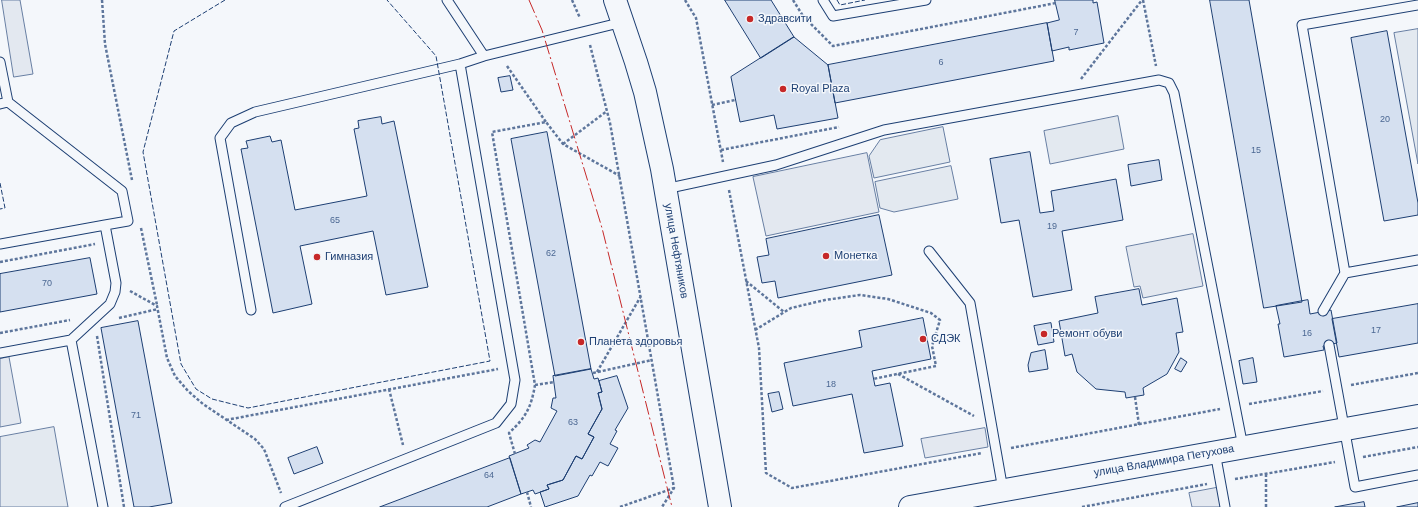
<!DOCTYPE html>
<html>
<head>
<meta charset="utf-8">
<style>
	body { margin:0 }
	canvas { display:block; background:#f4f7fb }
</style>
</head>
<body>
<canvas width="1418" height="507"></canvas>
<script>
const ctx = document.querySelector('canvas').getContext('2d');
ctx.lineJoin = 'round';
function fillPath(path, color) { ctx.fillStyle = color; ctx.fill(path, 'evenodd'); }
function stroke(path, color, width, dash) { ctx.strokeStyle = color; ctx.lineWidth = width; ctx.lineCap = dash ? 'butt' : 'round'; ctx.setLineDash(dash || []); ctx.stroke(path); }
function write(font, color, halo, rows, align = 'center') {
  ctx.font = font + ' Arial,sans-serif'; ctx.lineWidth = 3; ctx.setLineDash([]); ctx.textBaseline = 'middle'; ctx.strokeStyle = halo; ctx.fillStyle = color; for (const [text, x, y, turn = 0] of rows) {
    ctx.save(); ctx.translate(x, y); ctx.rotate((+turn || 0) * Math.PI / 180); ctx.textAlign = isNaN(turn) ? turn : align; if (halo) ctx.strokeText(text, 0, 0); ctx.fillText(text, 0, 0); ctx.restore();
  }
}
const green = new Path2D(`
	M1418,29V164L1394,33Z
	M1118,116L1124,149L1050,164L1044,131Z
	M943,127L950,162L874,178L869,156L880,140Z
	M951,166L958,199L894,212L880,208L875,182Z
	M54,427L68,507H0V437Z`);
const parking = new Path2D(`
	M2,0H20L33,74L14,77Z
	M867,153L879,212L766,236L753,177Z
	M1193,234L1203,286L1143,298L1140,286L1134,287L1126,247Z
	M9,357L21,423L0,427V359Z
	M985,428L988,447L925,458L921,439Z
	M1221,487L1225,507H1192L1189,493Z`);
const building = new Path2D(`
	M725,0H771L794,37L761,58Z
	M1055,0H1093V3L1097,2L1104,43L1069,50V47L1052,51L1047,23L1059,20Z
	M1210,0H1249L1302,302L1264,308Z
	M1047,23L1054,61L835,103L828,65Z
	M1387,31L1418,203V215L1384,221L1351,38Z
	M794,37L828,65L838,118L777,129L774,115L740,122L731,77Z
	M510,76L513,90L501,92L498,78Z
	M381,117L382,124L394,121L428,287L386,295L373,231L300,246L312,304L273,313L241,149L248,148L246,141L270,136L272,142L281,140L295,210L367,196L354,129L359,128L358,121Z
	M547,132L591,369L555,376L511,139Z
	M1030,152L1040,213L1054,211L1051,191L1116,179L1123,220L1062,231L1072,290L1033,297L1019,220L1001,223L990,159Z
	M1159,160L1162,180L1131,186L1128,165Z
	M879,215L892,275L778,298L775,281L762,283L757,257L769,255L766,239Z
	M90,258L97,294L0,312V274Z
	M1139,289L1142,305L1177,298L1183,332L1176,333L1179,352L1167,374L1143,388L1144,395L1126,398L1125,392L1096,389L1077,372L1072,354L1065,356L1059,321L1098,313L1095,297Z
	M1308,300L1310,314L1331,310L1337,343L1323,346L1324,350L1284,357L1278,324H1280L1276,306Z
	M1418,304V343L1339,357L1332,319Z
	M923,318L931,359L872,371L875,386L890,383L903,446L864,453L852,394L793,406L784,363L862,347L859,331Z
	M138,321L172,503L149,507H134L101,328Z
	M1051,323L1054,342L1038,345L1034,326Z
	M1045,350L1048,369L1029,372L1028,365L1031,353Z
	M1181,358L1187,362L1181,372L1175,369Z
	M1253,358L1257,382L1243,384L1239,361Z
	M591,369L594,379L598,378L602,392L598,393L602,409L588,434L594,437L582,459L576,456L563,480L547,485L549,489L535,494L533,490L521,494L509,456L529,448L527,445L535,440L540,442L557,411L551,408L553,398H556L553,376Z
	M617,376L628,408L615,430L617,431L610,444L618,448L608,466L600,462L592,476L590,475L578,496L545,507L540,492L549,489L547,485L563,480L576,456L582,459L594,437L588,434L602,409L598,393L602,392L599,381Z
	M779,392L783,409L772,412L768,394Z
	M317,447L323,463L294,474L288,458Z
	M510,458L521,494L487,507H380Z
	M1364,502L1365,507H1335Z
	M1418,503V507H1397Z`);
const path = new Path2D(`
	M102,0L105,44L132,180
	M572,0L580,18
	M685,0L696,18L723,162
	M793,0L803,16L833,46L1056,3
	M1143,0L1156,66
	M590,45L610,123L674,488L662,507
	M507,66L546,122
	M1081,79L1142,0
	M712,105L735,100
	M563,144L607,111
	M721,150L839,127
	M729,190L759,348L766,473L792,488L982,453
	M141,228L157,305
	M0,262L95,244
	M746,281L784,312
	M130,291L157,306L167,358L175,376L188,391L203,404L255,439L264,449L281,493
	M119,318L158,309
	M755,330L791,308L825,300L860,295L888,299L931,313L940,320L932,346L936,366L873,379
	M0,333L70,320
	M97,336L124,507
	M597,372L641,296
	M593,373L652,360
	M898,374L974,416
	M535,385L554,382
	M1351,385L1418,373
	M389,389L403,445
	M1135,397L1139,425
	M1249,404L1323,391
	M226,420L498,369
	M1011,448L1220,409
	M515,454L509,433C526,417 531,408 535,385L492,132L546,122L563,144L620,176
	M1363,457L1418,447
	M1266,474V507
	M1235,479L1335,462
	M527,492L531,507
	M620,507L674,488
	M1082,507L1207,484`);
const service = new Path2D(`
	M447,0L484,56
	M823,0L833,16L926,0
	M1418,5L1302,25L1345,273L1418,260
	M0,62L8,102L0,104
	M8,102L122,191L128,221L105,225
	M665,189L776,165L884,130L1159,80L1169,83L1174,93L1243,447
	M0,244L105,225L116,283L115,292L110,304L71,340L0,353
	M929,251L970,303L1003,490
	M251,310L220,138L231,123L255,112L460,64L484,56L623,22
	M1323,311L1345,273
	M71,340L103,507
	M1329,345L1355,487L1418,475
	M1215,452L1225,507
	M285,507L496,423L511,404L515,380L460,64`);
const secondary = new Path2D(`
	M615,0L636,62L645,92L662,169L720,507
	M910,507L1418,416`);
const fence = new Path2D(`
	M225,0L174,31L143,152L181,364L196,389L212,399L248,408L490,361L436,56L387,0
	M837,0L840,5L865,0
	M0,183L5,208L0,209`);
const power = new Path2D(`
	M529,0L542,30L602,228L672,507`);
const markers = [
	[750,19,4,"#c62828"],
	[783,89,4,"#c62828"],
	[826,256,4,"#c62828"],
	[317,257,4,"#c62828"],
	[1044,334,4,"#c62828"],
	[923,339,4,"#c62828"],
	[581,342,4,"#c62828"]
];
const numberNames = [
	["7",1076,33],
	["6",941,63],
	["20",1385,120],
	["15",1256,151],
	["65",335,221],
	["19",1052,227],
	["62",551,254],
	["70",47,284],
	["17",1376,331],
	["16",1307,334],
	["18",831,385],
	["71",136,416],
	["63",573,423],
	["64",489,476]
];
const poiNames = [
	["Здравсити",758,19],
	["Royal Plaza",791,89],
	["Монетка",834,256],
	["Гимназия",325,257],
	["Ремонт обуви",1052,334],
	["СДЭК",931,339],
	["Планета здоровья",589,342]
];
const streetNames = [
	["улица Нефтяников",676,251,80],
	["улица Владимира Петухова",1164,461,-10]
];
fillPath(green, '#e3e9f0');
stroke(green, '#687fa3', 1);
fillPath(parking, '#e3e8f0');
stroke(parking, '#687fa3', 1);
fillPath(building, '#d5e0f0');
stroke(building, '#1d3f73', 1);
stroke(service, '#1d3f73', 11);
stroke(secondary, '#1d3f73', 24);
stroke(path, '#5e769c', 2.5, [3, 2]);
stroke(service, '#f4f7fb', 9);
stroke(secondary, '#f4f7fb', 22);
stroke(fence, '#1d3f73', 1, [5, 2]);
stroke(power, '#c62828', 1, [14, 3, 2, 3]);
for (const [x, y, r, color] of markers) { const dot = new Path2D(); dot.arc(x, y, r, 0, 2 * Math.PI); ctx.fillStyle = color; ctx.fill(dot); stroke(dot, '#f4f7fb', 1.5); }
write('9px', '#4b6792', null, numberNames);
write('11px', '#1d3f73', '#f4f7fb', poiNames, 'left');
write('11px', '#1d3f73', '#f4f7fb', streetNames);
</script>
</body>
</html>
